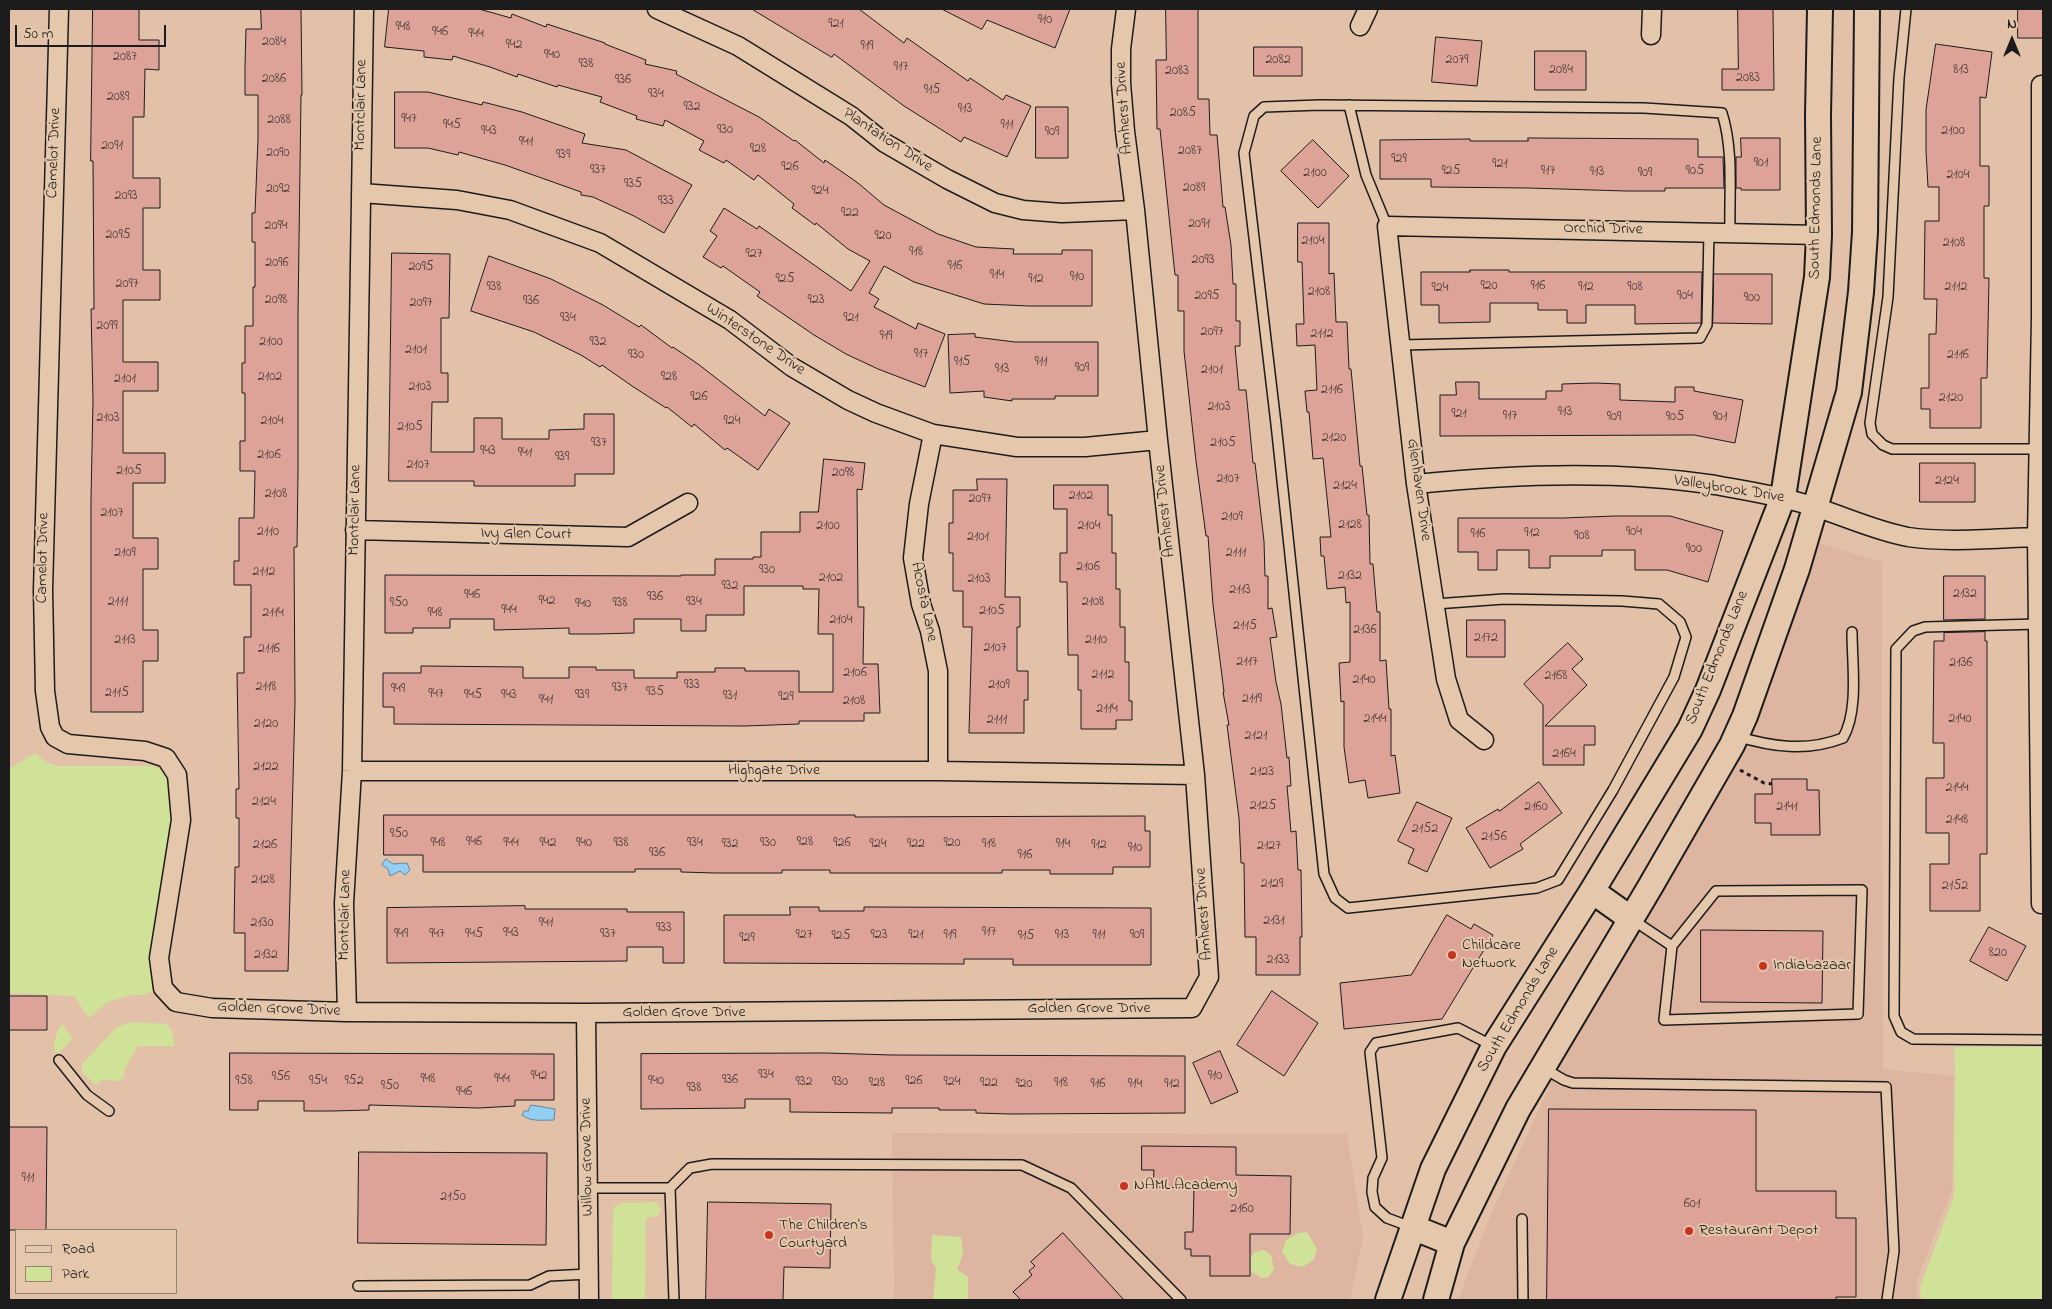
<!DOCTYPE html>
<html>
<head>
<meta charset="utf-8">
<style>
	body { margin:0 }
	#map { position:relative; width:2052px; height:1309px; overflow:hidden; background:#e3c1a8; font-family:"Indie Flower",sans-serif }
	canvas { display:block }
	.frame { position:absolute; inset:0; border:10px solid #1c1c1c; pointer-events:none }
	.legend { position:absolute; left:15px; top:1229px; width:162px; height:65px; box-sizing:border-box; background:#e5c8ac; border:1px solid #958372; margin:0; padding:6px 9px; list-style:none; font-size:15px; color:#1c1c1c }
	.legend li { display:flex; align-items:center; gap:10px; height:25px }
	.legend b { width:25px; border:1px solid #958372 }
	.north { position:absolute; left:1987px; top:15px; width:50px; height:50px; -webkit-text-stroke:4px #e5c8ac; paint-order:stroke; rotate:0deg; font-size:14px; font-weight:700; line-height:20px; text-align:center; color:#1c1c1c }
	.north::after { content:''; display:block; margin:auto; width:18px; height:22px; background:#1c1c1c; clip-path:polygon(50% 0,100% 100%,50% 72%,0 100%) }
	.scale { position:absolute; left:15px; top:25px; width:151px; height:22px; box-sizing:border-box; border:2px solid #1c1c1c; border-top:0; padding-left:6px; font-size:15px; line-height:18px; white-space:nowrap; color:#1c1c1c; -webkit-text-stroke:4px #e5c8ac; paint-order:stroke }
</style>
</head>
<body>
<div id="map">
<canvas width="2052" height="1309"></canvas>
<div class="frame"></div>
<ul class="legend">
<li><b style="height:6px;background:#e5c8ac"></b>Road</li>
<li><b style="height:14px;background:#cfe297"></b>Park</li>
</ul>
<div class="north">N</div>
<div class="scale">50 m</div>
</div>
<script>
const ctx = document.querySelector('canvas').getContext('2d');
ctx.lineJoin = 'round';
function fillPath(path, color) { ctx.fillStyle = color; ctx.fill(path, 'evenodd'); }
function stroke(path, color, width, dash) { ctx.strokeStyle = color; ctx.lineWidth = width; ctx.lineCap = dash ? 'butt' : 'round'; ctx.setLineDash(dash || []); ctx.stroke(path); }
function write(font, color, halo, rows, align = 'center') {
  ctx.font = font + ' "Indie Flower",sans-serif'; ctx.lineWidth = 4; ctx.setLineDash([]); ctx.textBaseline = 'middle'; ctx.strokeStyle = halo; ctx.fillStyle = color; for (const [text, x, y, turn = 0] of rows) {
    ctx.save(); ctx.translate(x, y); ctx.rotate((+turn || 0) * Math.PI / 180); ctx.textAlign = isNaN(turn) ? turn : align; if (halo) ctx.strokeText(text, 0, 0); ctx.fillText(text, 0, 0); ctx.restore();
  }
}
const built = new Path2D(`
	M1819,543L1882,562L1883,1069L1954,1076L1952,1189L1917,1280V1300H1458L1492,1212L1573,1035L1717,797Z
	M892,1133L1347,1134L1363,1238L1350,1300H894Z`);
const green = new Path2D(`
	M35,753L47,763L58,766H153L163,771L171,785L173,803L171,849L158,979L154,990L144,995H130L108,1002L89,1018L74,996L9,993V769Z
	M130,1022L167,1024L172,1031L175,1046H138L124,1070V1077L118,1081L102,1080L96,1085L82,1072V1064L116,1028Z
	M62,1024L72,1037L69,1043L58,1053L54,1051C53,1041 57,1032 62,1024Z
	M1954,1047H2043V1300H1921L1920,1287L1954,1196L1955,1067Z
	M656,1202L661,1209L658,1216L646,1218L645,1300H612L613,1212L615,1206L623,1203Z
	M1307,1232L1317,1249L1314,1260L1302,1267L1290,1264L1282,1252L1286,1240L1298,1233Z
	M932,1235L961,1237L963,1254L957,1269L968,1277V1300H933L936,1268L931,1260Z
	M1264,1250L1271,1255L1274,1269L1269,1277L1261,1278L1251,1271V1257L1255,1252Z`);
const water = new Path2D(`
	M386,859L393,864L407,863L410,870L405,875L400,871L390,876L388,869L382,865Z
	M531,1105L555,1109L554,1120C542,1120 531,1122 522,1115L524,1111H528Z`);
const building = new Path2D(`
	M93,9H139V40H159V70L145,69L144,117H133V178H160V208H143V270H160V300H123V362H158V391H123V453H165V483H133V538H158V569H143V630H158V661H143V712H91V499L93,400L91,309H94L93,161H91Z
	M261,9H301L302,95H301L298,315V471L297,547H294L295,703L288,971H245V933H234L235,867H239V818H236V789H239L237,673H244V637H251V585H234V561H239V518H254L255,471H240V441H245V393H242V363H245V326H253V287H255V242H252V213H255L258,139V95H245V66L246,29H261Z
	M389,9H479L511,18L512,14L546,27L547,24L605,43V44L646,60L645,64L677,71L676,74L759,117L794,141L795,140L824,163L825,160L858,183L884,205L938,234L976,247L1014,249L1013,254H1062V250H1092V306H1029L984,304L914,282L884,266L869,293L879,299L874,307L916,329L918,323L945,334L925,387L878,369L846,354L814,335L757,296L760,292L723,266L721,268L703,257L717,236L710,231L724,208L757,229L759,226L851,291L870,261L848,249L816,223L815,225L792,208L794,204L758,175L754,180L726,160L724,163L699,150L704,141L665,120L663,126L636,119L637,116L600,102L602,97L558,85L557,87L518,74L517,77L490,67L453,56L452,60L424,57V51L385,47Z
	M752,9H859L904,43L907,38L968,81L970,78L1003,100L1006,95L1031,106L1007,157L964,137L961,142L904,106L834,54L832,57Z
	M942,9H1070L1055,48L987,20L982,29Z
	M1166,9H1198V99H1209L1210,135H1217L1223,207H1225L1231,245L1233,284H1236V321H1240V346H1235L1239,390H1246L1253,463H1255L1264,541L1265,576H1268V609L1272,608L1277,637L1270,638L1276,682L1281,704L1287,758L1289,757L1291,786H1287L1291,832L1296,831L1298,870H1301L1302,937H1300V975H1256V937H1245L1244,863H1241L1239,818L1227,725H1229L1223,692H1224L1213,605L1208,536H1206L1196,461L1184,351V311H1178V275H1175L1160,129H1157L1156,60H1166Z
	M1738,9H1773L1774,90H1722V69H1738Z
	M2018,9H2043V38H2018Z
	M1436,37L1482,41L1477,86L1432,82Z
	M1936,44L1992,52L1986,98L1980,97V166H1989V206H1984V278H1989L1987,378H1981V428H1930V409H1921V388H1929V334H1936L1937,299H1924L1925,221H1939V187H1928L1926,151V110Z
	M1254,47H1302V76H1254Z
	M1535,51H1586V90H1535Z
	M395,92H428L482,105L483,102L522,112L585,134L582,143L626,150L692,185L664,233L634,216L593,197L581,195V192L505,165L459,152L458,155L428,148H395Z
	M1036,107H1068V158H1036Z
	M1528,138L1698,139V157H1723L1724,188H1665V191H1626L1528,188L1431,187V179H1380V140L1470,139V141H1528Z
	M1741,138H1780V190H1741V188H1736V157H1741Z
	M1313,140L1349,176L1318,208L1281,171Z
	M1298,223H1329V274L1334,273L1336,322H1347L1349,369H1351L1360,466H1362L1367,515H1369L1370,564H1373L1377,612H1380V661L1386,660L1389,709H1391V756L1395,755L1400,793L1368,798L1365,780L1349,783L1344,747V701L1341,702L1339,663L1350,662V602L1346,603L1345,587L1327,589L1324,556H1321L1320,537H1331L1323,458L1313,459L1309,412H1307L1305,391L1317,390L1315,345L1297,346L1296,324H1304L1302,262H1298Z
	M392,253L450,254L449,318H441V373H448V402H432L431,452H474V418H502V439H549V430L584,429V414H614V474H575V486H474V481H389Z
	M489,256L551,279L603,305L639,327L641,325L672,348L673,347L698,364L765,416L769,409L790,423L758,470L727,448L725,450L694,424L692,427L667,407L666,408L632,386L602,365L600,367L581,355L534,332L471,311Z
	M1470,270H1509V272H1702L1701,323L1635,324V305H1586V323H1567V310H1538V303H1490V322L1439,323V305H1421V272H1470Z
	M1714,274H1772V324L1713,323Z
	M975,334V337L1015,342H1098V396H1055V399H1012V401L984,397V391L950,393L948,335Z
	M1456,382H1479V399H1546V391H1562V384L1595,383L1620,384V400L1675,402V387H1694V391L1743,400L1735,443L1694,435L1440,436V395H1456Z
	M824,459L865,463L862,490L857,489L858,607H864L863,664H878L880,713H864V721H799V724L745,726L394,724V707H383V673H421V666L523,667V678H569V667H596V670H634V678H677V672H715V668H745V671H799V692H833V634H818L819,589H803V586H744V615H706V631H681V619H634V633L597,634H569V628L494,630V619H450V628H413V633H385V575L681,576V575H715V559H753V557H761V532H800V512H818Z
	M1920,463H1975V502H1920Z
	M977,479H1007L1005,597H1020V627H1017V671H1028V700H1024V733H969L972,627H963V591H953V553H949V523H953V490H977Z
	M1054,485H1108V515H1112V553H1116V589H1120V627H1125V662H1129V701H1132V720H1116V729H1081V690H1078V655H1068L1067,582H1060V553H1067V509H1054Z
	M1615,516H1670L1723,531L1708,582L1667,570H1635V550H1602V556H1550V568H1529V550H1497V570H1478V552H1458V518H1563Z
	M1944,576H1985V619L1944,620Z
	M1467,620H1505V657H1467Z
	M1985,632V641H1987V854H1980V911H1930V864H1949V833H1926V778H1944V743H1933L1934,641H1944V633Z
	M1568,643L1583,659L1572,669L1587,685L1545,726H1595V745H1584V765H1543V705L1524,684Z
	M1772,779H1807V790H1819L1820,835H1771V823H1755V794H1772Z
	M1539,782L1562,813L1520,844L1523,849L1490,868L1466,828L1498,809L1499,811Z
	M1417,802L1452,818L1427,872L1408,863L1414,849L1398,841Z
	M384,815H855V817L1145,816V831H1150V867H1113V874H1050V870H1002V873H830V870H782V873H716L681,872V869H635V872H423V855H384Z
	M525,906V909H627V912H684V963H663V947H627V961L387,963V908Z
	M790,907H819V911H864V907L1151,908V965H1013V959H964V964L724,963V915H790Z
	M1447,915L1471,929L1474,924L1493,935L1442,1019L1344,1029L1340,983L1411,975Z
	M1989,927L2026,946L2007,981L1970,961Z
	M1701,930L1823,931L1822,1003L1701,1002Z
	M1272,991L1318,1023L1284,1076L1237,1045Z
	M9,996H47V1030H9Z
	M1220,1051L1238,1092L1211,1104L1193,1063Z
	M230,1053L554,1054V1100H515V1106L479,1108L369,1105V1110L332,1111H304V1101H258V1110H230Z
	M826,1053L892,1055L1185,1056V1113L1010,1114L976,1113V1110H939V1108H892V1113L790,1112V1099H745V1108L641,1109V1054Z
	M1549,1109L1756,1110V1191H1836V1218H1856V1297H1836V1300H1547Z
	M9,1127H47L46,1230H9Z
	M1142,1146L1236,1147V1175L1291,1176L1290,1234H1250V1276H1210V1256H1191V1249H1185V1232H1193L1194,1188L1153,1187L1154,1170H1142Z
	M359,1152L547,1153L546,1245L358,1243Z
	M708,1202L831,1204L830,1268L784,1267L783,1300H706Z
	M1063,1233L1124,1300H1021L1013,1292L1032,1275L1029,1271L1035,1266L1031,1262Z`);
const path = new Path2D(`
	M1740,770L1764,783L1772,784`);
const lane = new Path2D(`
	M1906,9L1899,78L1888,297L1870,423L1872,434L1883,445L1892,449H2039
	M1349,105L1366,175L1387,226
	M1401,345L1700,338L1707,325L1709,232
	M1435,604L1504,599L1622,601L1659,604L1680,622L1686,637L1674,677L1613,790L1558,880L1537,888L1348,908L1335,898L1324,874L1276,424L1244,153L1254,116L1264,107L1320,105L1644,108L1722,113C1734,151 1729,194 1730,233
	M2038,624L1925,627L1913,631L1896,649L1894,1016L1901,1032L1913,1039L2043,1040
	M1736,736C1772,747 1807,752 1843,738C1859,710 1852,664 1852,632
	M1633,920L1672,946L1664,1020L1858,1014L1862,890L1716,891L1672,946
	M59,1060L87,1095L109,1111
	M1543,1068L1564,1080L1573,1083L1886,1087L1894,1251L1887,1300
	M589,1188H670L690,1168L712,1164L1022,1165L1071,1188L1181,1300
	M670,1188L674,1300
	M1522,1219L1523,1300
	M1411,1227L1387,1218L1375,1207L1372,1192L1373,1178L1382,1158L1370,1052L1376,1043L1458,1028L1493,1046
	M358,1286L530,1285L549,1276L589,1274`);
const street = new Path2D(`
	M59,9L43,590L45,691L50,727L55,737L68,744L145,751L166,758L177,775L181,820L159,958L163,988L176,1002L212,1008L347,1012L586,1013L1192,1008L1209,977L1195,775L1158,440L1135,210L1125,131L1121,83V49L1126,9
	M657,9L738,46L851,116L885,143L947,179L995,203L1023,210L1062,213L1135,210
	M1360,26L1368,9
	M1651,35L1652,9
	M2043,85H2041V317L2037,537L2041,904H2043
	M361,193L457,200L510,210L600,243L730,320L792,367L848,400L876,413L933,434L1017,447H1085L1158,440
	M933,434L919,504L913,558L921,604L930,631L938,671V771
	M1416,484C1513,474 1618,470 1715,485C1748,491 1782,496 1815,507C1846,517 1876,531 1908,537C1946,543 1998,538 2037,537
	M355,530L628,537L688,503
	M1484,740L1459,720L1446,679L1416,484L1387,226L1819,235
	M352,771H938L1195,775
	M347,1012L344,903L352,771L364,9
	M586,1013L589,1300`);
const secondary = new Path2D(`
	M1592,891L1630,918
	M1412,1227L1452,1243
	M1388,1300L1433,1169L1494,1046L1592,891L1690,729L1708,690L1783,497L1817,277L1819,235L1818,115L1820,9
	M1436,1300L1452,1243L1518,1109L1650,887L1732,745L1745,716L1797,569L1849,392L1861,292L1865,232L1867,9`);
const markers = [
	[1452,955,5,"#c8321e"],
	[1763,966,5,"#c8321e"],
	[1124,1186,5,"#c8321e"],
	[1689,1231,5,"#c8321e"],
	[769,1235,5,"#c8321e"]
];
const numberNames = [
	["910",1045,21],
	["921",836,25],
	["948",403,28],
	["946",440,33],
	["944",476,35],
	["2084",274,43],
	["942",514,46],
	["919",867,47],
	["940",552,56],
	["2087",125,58],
	["2082",1278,61],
	["2079",1457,61],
	["938",586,65],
	["917",901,68],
	["2084",1561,71],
	["813",1961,71],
	["2083",1177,72],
	["2083",1748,79],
	["2086",274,80],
	["936",623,81],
	["915",932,91],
	["934",656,95],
	["2089",118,98],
	["932",692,108],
	["913",965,110],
	["2085",1183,114],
	["947",409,120],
	["2088",279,121],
	["945",452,126],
	["911",1007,126],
	["930",725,131],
	["943",489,132],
	["2100",1953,132],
	["909",1052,133],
	["941",526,143],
	["2091",112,147],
	["928",758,150],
	["2087",1190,152],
	["2090",278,154],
	["939",563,156],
	["929",1399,160],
	["901",1761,164],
	["921",1500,165],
	["926",790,168],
	["937",598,171],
	["925",1451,172],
	["917",1548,172],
	["905",1695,172],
	["913",1597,173],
	["2100",1315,174],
	["909",1645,174],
	["2104",1958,176],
	["935",633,185],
	["2089",1194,189],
	["2092",278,190],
	["924",820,192],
	["2093",126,197],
	["933",666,202],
	["922",850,214],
	["2091",1199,225],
	["2094",276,227],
	["2095",118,236],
	["920",883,237],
	["2104",1313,242],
	["2108",1954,244],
	["918",916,253],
	["927",754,255],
	["2093",1203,261],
	["2096",277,264],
	["916",955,267],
	["2095",421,268],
	["914",997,276],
	["910",1077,278],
	["925",785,280],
	["912",1036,280],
	["2097",127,285],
	["920",1489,287],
	["916",1538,287],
	["938",494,288],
	["912",1586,288],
	["908",1635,288],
	["2112",1956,288],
	["924",1440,289],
	["2108",1319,293],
	["2095",1207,297],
	["904",1685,297],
	["900",1752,299],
	["2098",276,301],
	["923",816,301],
	["936",531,302],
	["2097",421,304],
	["934",568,319],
	["921",851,319],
	["2099",107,327],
	["2097",1212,333],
	["2112",1322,335],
	["919",886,337],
	["2100",271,343],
	["932",598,343],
	["2101",416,351],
	["917",921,355],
	["930",636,356],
	["2116",1958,356],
	["915",962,363],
	["911",1041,363],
	["909",1082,369],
	["913",1002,370],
	["2101",1212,371],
	["2102",270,378],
	["928",669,378],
	["2101",125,380],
	["2103",420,388],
	["2116",1332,391],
	["926",699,398],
	["2120",1951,399],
	["2103",1219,408],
	["913",1565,413],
	["921",1459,415],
	["917",1510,417],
	["909",1614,418],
	["905",1675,418],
	["901",1720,418],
	["2103",108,419],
	["2104",272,422],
	["924",732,422],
	["2105",410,428],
	["2120",1334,439],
	["937",599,444],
	["2105",1223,444],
	["943",488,452],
	["941",525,454],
	["2106",269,456],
	["939",562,458],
	["2107",418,466],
	["2105",129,472],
	["2098",843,474],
	["2107",1228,480],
	["2124",1947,482],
	["2124",1345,487],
	["2108",276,495],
	["2102",1081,497],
	["2097",980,500],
	["2107",112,514],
	["2109",1232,518],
	["2128",1350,526],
	["2100",828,527],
	["2104",1089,527],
	["2110",268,533],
	["904",1634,533],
	["912",1532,534],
	["916",1478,535],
	["908",1582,537],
	["2101",978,538],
	["900",1694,550],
	["2109",125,554],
	["2111",1236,554],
	["2106",1088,568],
	["930",767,571],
	["2112",264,573],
	["2132",1350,577],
	["2102",831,579],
	["2103",979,580],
	["932",730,587],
	["2113",1240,591],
	["2132",1965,595],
	["946",472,596],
	["936",655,598],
	["942",547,602],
	["2111",118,603],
	["934",694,603],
	["2108",1093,603],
	["950",399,604],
	["938",620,604],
	["940",583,605],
	["944",509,611],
	["2105",992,612],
	["2114",273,614],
	["948",435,614],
	["2104",841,621],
	["2115",1245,627],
	["2136",1365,631],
	["2172",1486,639],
	["2113",125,641],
	["2110",1096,641],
	["2107",995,649],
	["2116",269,650],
	["2117",1247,663],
	["2136",1961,664],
	["2106",855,674],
	["2112",1103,676],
	["2168",1556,677],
	["2140",1364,681],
	["933",692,686],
	["2109",999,686],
	["2118",266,688],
	["937",620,689],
	["949",398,690],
	["935",655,693],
	["2115",117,694],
	["947",436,695],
	["945",473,696],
	["943",509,696],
	["939",582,696],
	["931",730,697],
	["929",786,698],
	["2119",1252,700],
	["941",546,701],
	["2108",854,702],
	["2114",1107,710],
	["2144",1375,720],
	["2140",1960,720],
	["2111",997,721],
	["2120",266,725],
	["2121",1256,737],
	["2164",1564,755],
	["2122",266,768],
	["2123",1262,773],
	["2144",1957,789],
	["2124",264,803],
	["2125",1263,807],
	["2160",1536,808],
	["2141",1787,808],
	["2148",1957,821],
	["2152",1425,830],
	["950",399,835],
	["2156",1494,838],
	["946",474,843],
	["928",805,843],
	["948",438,844],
	["944",511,844],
	["942",548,844],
	["940",584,844],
	["938",621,844],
	["934",695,844],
	["930",768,844],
	["926",842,844],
	["920",952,844],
	["932",730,845],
	["924",878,845],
	["922",916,845],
	["918",989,845],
	["914",1063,845],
	["2126",265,846],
	["912",1099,846],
	["2127",1269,847],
	["910",1135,849],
	["936",657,854],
	["916",1025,856],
	["2128",263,881],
	["2129",1272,885],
	["2152",1955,887],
	["2131",1274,922],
	["2130",262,924],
	["941",546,924],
	["933",664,929],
	["917",989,933],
	["943",511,934],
	["949",401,935],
	["947",437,935],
	["945",474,935],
	["937",608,935],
	["927",804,936],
	["923",879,936],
	["921",916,936],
	["919",950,936],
	["913",1062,936],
	["911",1099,936],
	["909",1137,936],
	["925",841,937],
	["915",1026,937],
	["929",747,939],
	["820",1998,954],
	["2132",266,956],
	["2133",1278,961],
	["934",766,1076],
	["942",539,1077],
	["910",1215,1077],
	["956",281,1078],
	["948",428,1080],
	["944",502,1080],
	["936",730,1081],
	["958",244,1082],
	["954",318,1082],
	["952",354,1082],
	["940",656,1082],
	["926",914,1082],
	["932",804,1083],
	["930",840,1083],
	["924",952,1083],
	["928",877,1084],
	["922",989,1084],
	["918",1061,1084],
	["920",1024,1085],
	["916",1098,1085],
	["914",1135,1085],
	["912",1172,1085],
	["950",390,1087],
	["938",694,1089],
	["946",464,1093],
	["911",28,1179],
	["2150",453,1198],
	["601",1692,1205],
	["2160",1242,1210]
];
const streetNames = [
	["Montclair Lane",362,105,-89],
	["Amherst Drive",1125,108,-94],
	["Plantation Drive",887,141,33],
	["Camelot Drive",55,153,-88],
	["South Edmonds Lane",1817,208,-89],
	["Orchid Drive",1603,230,1],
	["Winterstone Drive",755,340,34],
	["Glenhaven Drive",1418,490,82],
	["Valleybrook Drive",1729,490,9],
	["Montclair Lane",356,510,-89],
	["Amherst Drive",1166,511,-96],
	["Ivy Glen Court",526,535,1],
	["Camelot Drive",44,558,-89],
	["Acosta Lane",923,602,78],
	["South Edmonds Lane",1718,658,-68],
	["Highgate Drive",774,771],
	["Amherst Drive",1205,914,-94],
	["Montclair Lane",346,915,-89],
	["Golden Grove Drive",1089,1009],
	["Golden Grove Drive",279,1010,2],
	["South Edmonds Lane",1519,1010,-59],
	["Golden Grove Drive",684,1013],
	["Willow Grove Drive",588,1157,-91]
];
const poiNames = [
	["Childcare",1462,946],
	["Network",1462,964],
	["Indiabazaar",1773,966],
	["NAML Academy",1134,1186],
	["The Children's",779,1226],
	["Courtyard",779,1244],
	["Restaurant Depot",1699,1231]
];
fillPath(built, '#ddb5a1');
fillPath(green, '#cfe297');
fillPath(water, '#93cff3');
stroke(water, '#63879d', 1);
fillPath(building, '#dda399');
stroke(building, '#1c1c1c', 1);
stroke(lane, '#1c1c1c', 12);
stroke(street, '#1c1c1c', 21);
stroke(secondary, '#1c1c1c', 28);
stroke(path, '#1c1c1c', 3, [4, 4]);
stroke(lane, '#e5c8ac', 9);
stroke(street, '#e5c8ac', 18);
stroke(secondary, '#e5c8ac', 24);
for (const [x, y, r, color] of markers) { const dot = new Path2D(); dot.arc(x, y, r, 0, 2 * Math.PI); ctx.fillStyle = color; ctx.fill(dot); stroke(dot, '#e5c8ac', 2); }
write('14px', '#4c3e3b', null, numberNames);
write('16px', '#1c1c1c', '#e5c8ac', streetNames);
write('16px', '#1c1c1c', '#e5c8ac', poiNames, 'left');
</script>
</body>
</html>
